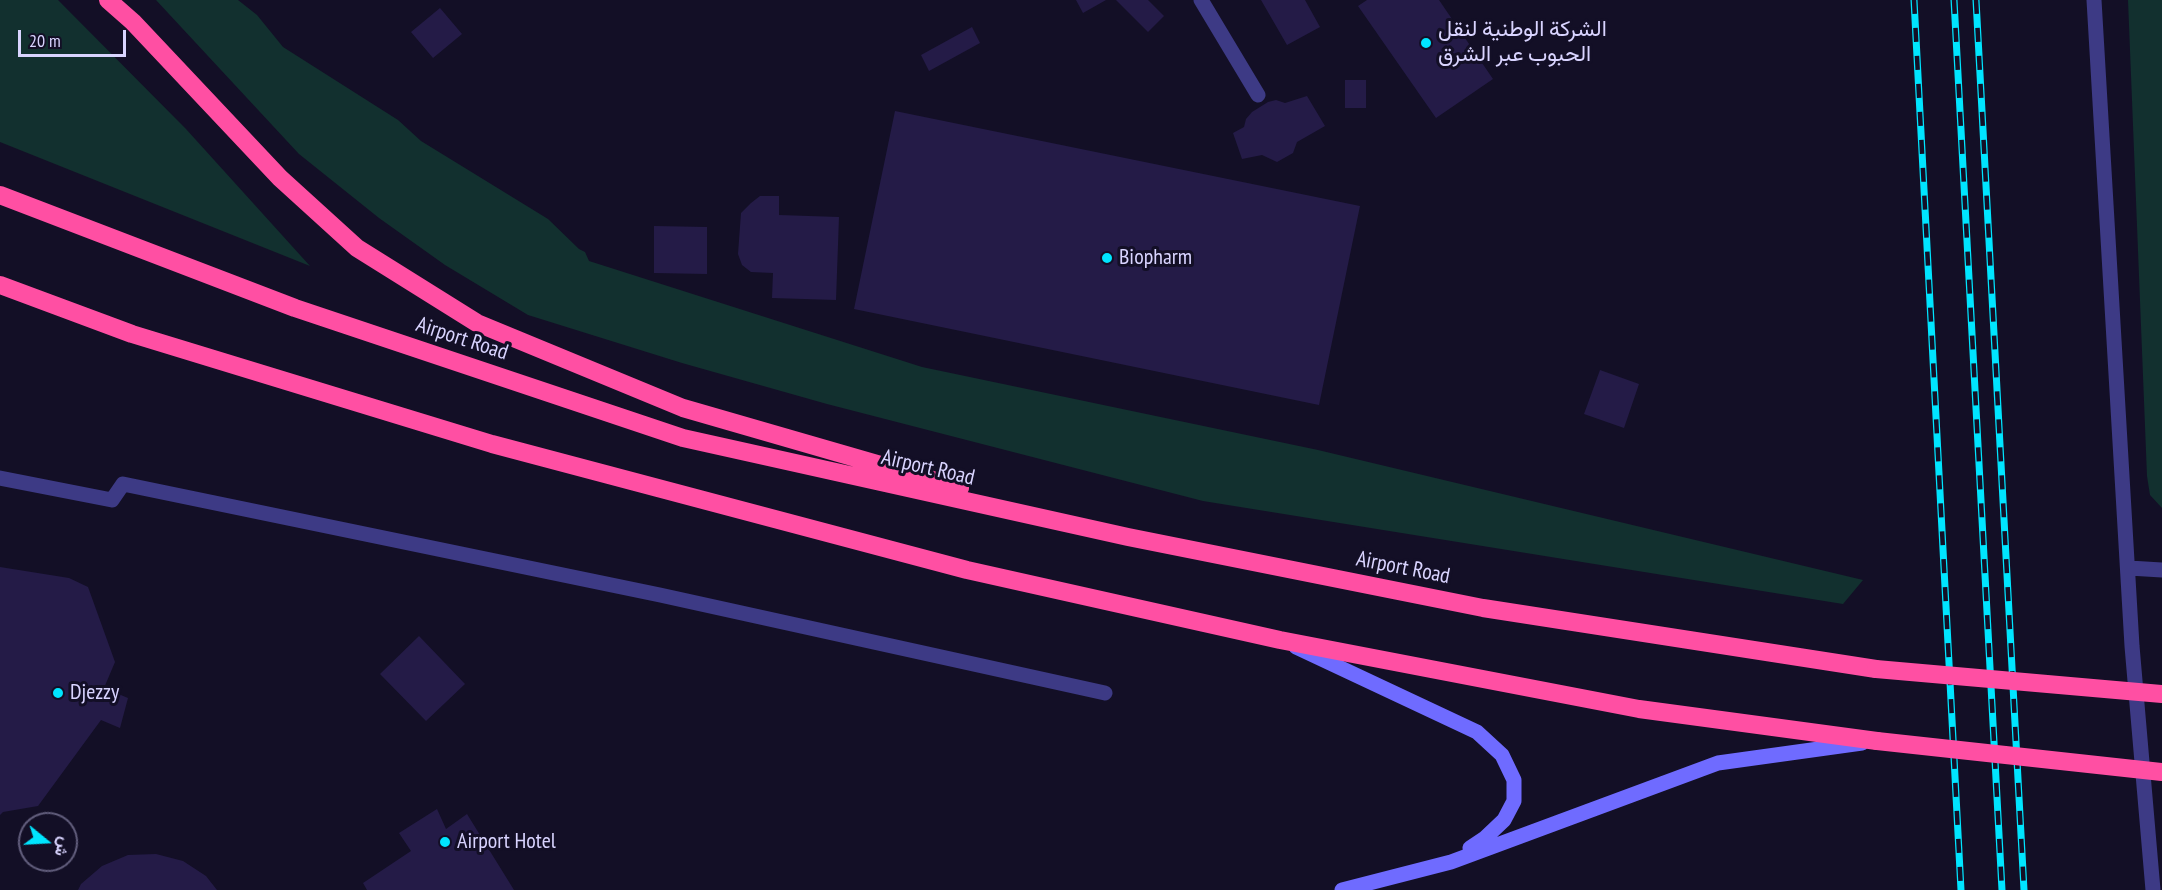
<!DOCTYPE html>
<html>
<head>
<meta charset="utf-8">
<style>
	body { margin:0 }
	#map { position:relative; width:2162px; height:890px; overflow:hidden; background:#130f26; font-family:"PT Sans Narrow",Vazirmatn,sans-serif }
	canvas { display:block }
	.north { position:absolute; left:18px; top:812px; width:60px; height:60px; box-sizing:border-box; background:#130f26; border:2px solid #625e7d; border-radius:50%; rotate:108deg; font-size:16px; font-weight:700; line-height:24px; text-align:center; color:#d9d4ff }
	.north::after { content:''; display:block; margin:auto; width:21px; height:27px; background:#00e5ff; clip-path:polygon(50% 0,100% 100%,50% 72%,0 100%) }
	.scale { position:absolute; left:18px; top:30px; width:108px; height:27px; box-sizing:border-box; border:3px solid #d9d4ff; border-top:0; padding-left:8px; font-size:18px; line-height:21px; white-space:nowrap; color:#d9d4ff; -webkit-text-stroke:4px #130f26; paint-order:stroke }
</style>
</head>
<body>
<div id="map">
<canvas width="2162" height="890"></canvas>
<div class="north">ش</div>
<div class="scale">20 m</div>
</div>
<script>
const ctx = document.querySelector('canvas').getContext('2d');
ctx.lineJoin = 'round';
function fillPath(path, color) { ctx.fillStyle = color; ctx.fill(path, 'evenodd'); }
function stroke(path, color, width, dash) { ctx.strokeStyle = color; ctx.lineWidth = width; ctx.lineCap = dash ? 'butt' : 'round'; ctx.setLineDash(dash || []); ctx.stroke(path); }
function write(font, color, halo, rows, align = 'center') {
  ctx.font = font + ' "PT Sans Narrow",Vazirmatn,sans-serif'; ctx.lineWidth = 6; ctx.setLineDash([]); ctx.textBaseline = 'middle'; ctx.strokeStyle = halo; ctx.fillStyle = color; for (const [text, x, y, turn = 0] of rows) {
    ctx.save(); ctx.translate(x, y); ctx.rotate((+turn || 0) * Math.PI / 180); ctx.textAlign = isNaN(turn) ? turn : align; if (halo) ctx.strokeText(text, 0, 0); ctx.fillText(text, 0, 0); ctx.restore();
  }
}
const green = new Path2D(`
	M0,0H58L186,129L310,266L0,142Z
	M156,0H238L257,15L283,47L398,120L421,141L548,219L579,249L585,252L589,261L922,367L1318,450L1863,580L1843,604L1203,501L827,404L682,363L528,315L445,265L379,218L299,154Z
	M2128,0H2162V508L2150,495L2147,476Z`);
const building = new Path2D(`
	M1076,0H1106L1083,13Z
	M1116,0H1148L1164,16L1148,32Z
	M1261,0H1305L1320,27L1287,45Z
	M1367,0H1439L1493,79L1436,118L1358,6Z
	M440,8L462,34L433,58L411,32Z
	M972,27L980,43L929,71L921,55Z
	M1345,80H1366V108H1345Z
	M1307,96L1325,126L1297,142L1293,153L1277,162L1262,155L1242,159L1233,133L1244,127L1246,119L1252,112L1268,102L1276,100L1285,103Z
	M895,111L1360,206L1319,405L854,309Z
	M760,196H779V215L839,217L836,300L772,298L773,273L751,272L742,265L738,254L741,213L751,203Z
	M654,226L707,227V274L654,273Z
	M1600,370L1639,384L1624,428L1584,414Z
	M0,567L69,578L88,587L115,662L104,688L128,698L120,728L101,720L38,806L3,812L0,815Z
	M419,636L465,684L426,721L380,674Z
	M437,809L446,829L467,814L514,890H367L363,883L411,851L399,833Z
	M156,854L183,861L206,876L217,890H78L81,884L102,866L128,855Z`);
const lane = new Path2D(`
	M1201,0L1258,95
	M2094,0L2132,646L2153,890
	M0,478L112,500L123,484L660,595L1105,693
	M2129,568L2162,570`);
const secondary = new Path2D(`
	M1296,647L1477,732L1502,755L1514,780V801L1504,820L1485,838L1470,848
	M1342,890L1451,862L1718,763L1862,743`);
const highway = new Path2D(`
	M108,0L133,22L280,178L357,248L477,323L683,408L960,488
	M0,195L295,308L683,438L1128,537L1483,608L1876,669
	M0,285L132,334L492,444L967,570L1280,640L1639,709L1877,741`);
const rail = new Path2D(`
	M1914,0L1961,890
	M1954,0L2002,890
	M1976,0L2024,890`);
const highwayBridge = new Path2D(`
	M1876,669L2162,694
	M1877,741L2162,772`);
const markers = [
	[1426,43,6,"#00e5ff"],
	[1107,258,6,"#00e5ff"],
	[58,693,6,"#00e5ff"],
	[445,842,6,"#00e5ff"]
];
const poiNames = [
	["الشركة الوطنية لنقل",1438,30],
	["الحبوب عبر الشرق",1438,55],
	["Biopharm",1119,258],
	["Djezzy",70,693],
	["Airport Hotel",457,842]
];
const streetNames = [
	["Airport Road",462,339,18],
	["Airport Road",928,468,13],
	["Airport Road",1403,568,11]
];
fillPath(green, '#12302f');
fillPath(building, '#241b47');
stroke(lane, '#3d3a85', 15);
stroke(secondary, '#6f6bff', 15);
stroke(highway, '#ff4fa3', 18);
stroke(rail, '#00e5ff', 7);
stroke(rail, '#130f26', 4.5, [14]);
stroke(highwayBridge, '#ff4fa3', 18);
for (const [x, y, r, color] of markers) { const dot = new Path2D(); dot.arc(x, y, r, 0, 2 * Math.PI); ctx.fillStyle = color; ctx.fill(dot); stroke(dot, '#130f26', 2); }
write('22px', '#d9d4ff', '#130f26', poiNames, 'left');
write('22px', '#d9d4ff', '#130f26', streetNames);
</script>
</body>
</html>
